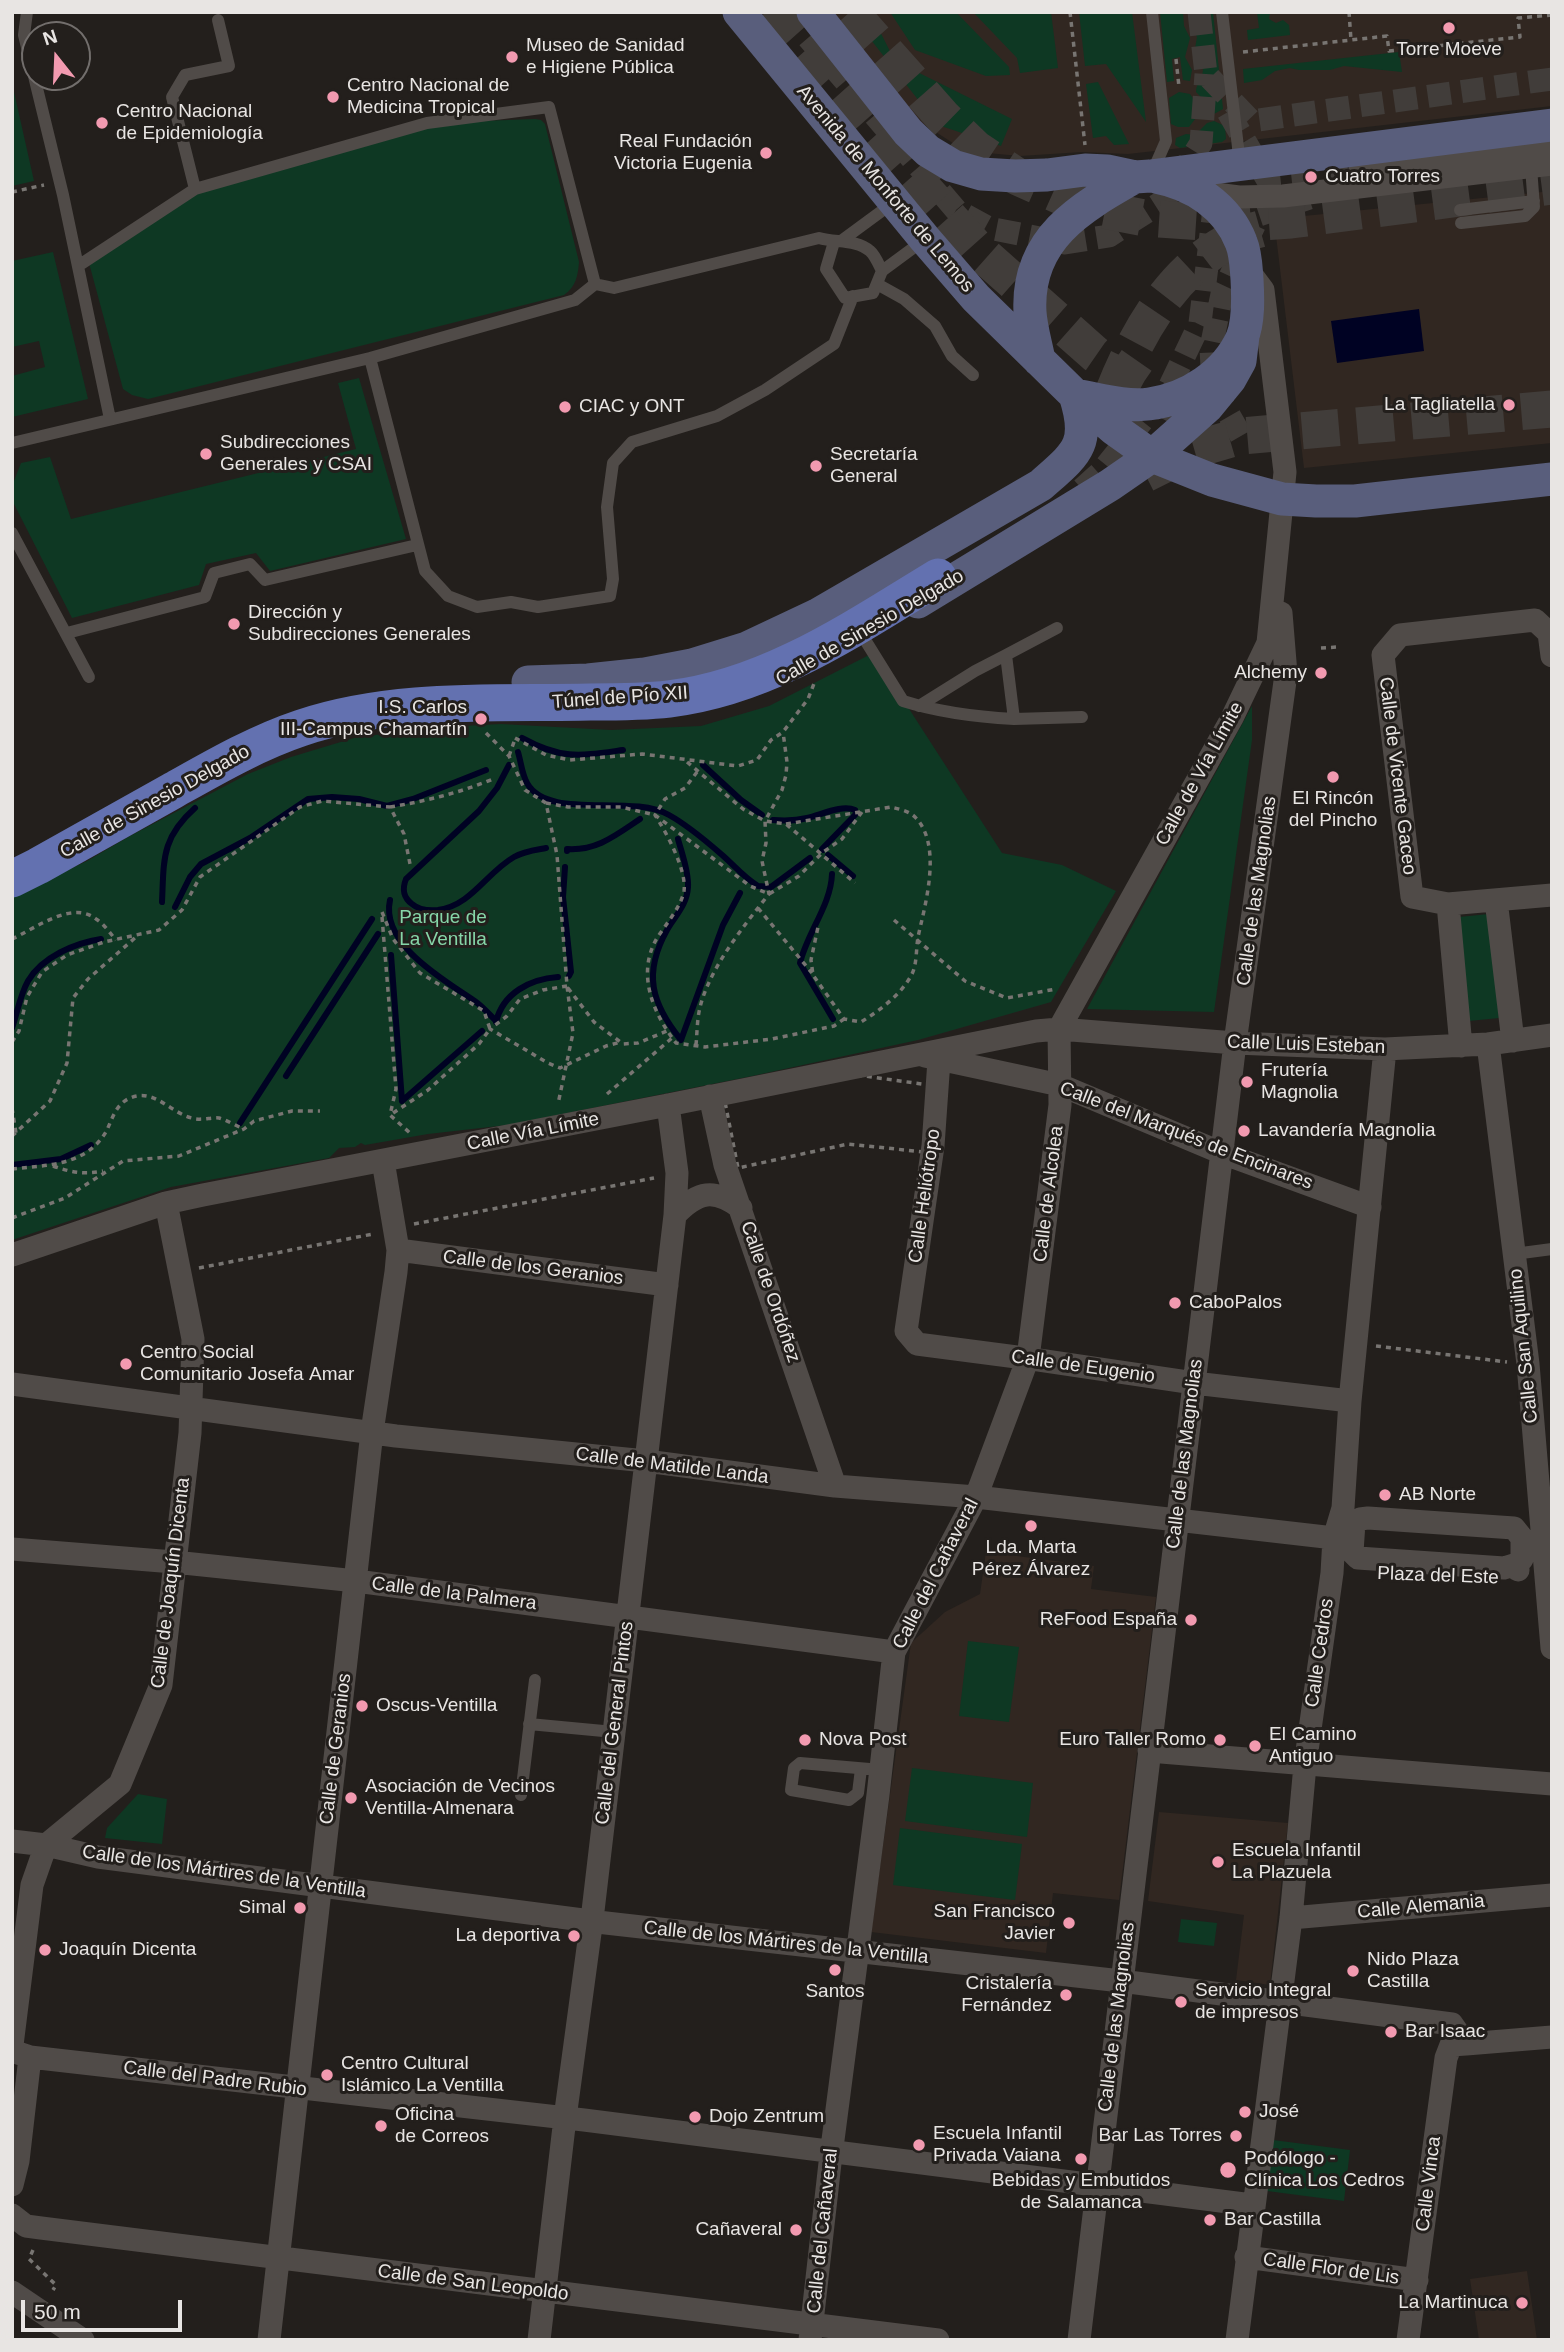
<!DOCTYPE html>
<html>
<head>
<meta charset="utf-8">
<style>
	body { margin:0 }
	#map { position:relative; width:1564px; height:2352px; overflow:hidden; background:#231f1c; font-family:Helvetica,sans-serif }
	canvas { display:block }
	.frame { position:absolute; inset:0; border:14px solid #e8e5e3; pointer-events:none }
	.north { position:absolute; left:21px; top:21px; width:70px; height:70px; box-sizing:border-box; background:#231f1c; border:2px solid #726e6c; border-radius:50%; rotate:342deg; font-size:19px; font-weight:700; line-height:28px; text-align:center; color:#e8e5e3 }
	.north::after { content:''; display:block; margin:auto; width:24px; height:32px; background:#f29ab0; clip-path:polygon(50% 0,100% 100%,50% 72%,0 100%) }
	.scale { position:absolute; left:21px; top:2300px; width:161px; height:32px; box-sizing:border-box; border:4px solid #e8e5e3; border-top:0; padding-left:9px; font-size:21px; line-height:24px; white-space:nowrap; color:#e8e5e3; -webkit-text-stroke:5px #231f1c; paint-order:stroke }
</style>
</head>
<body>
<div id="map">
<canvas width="1564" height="2352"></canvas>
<div class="frame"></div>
<div class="north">N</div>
<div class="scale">50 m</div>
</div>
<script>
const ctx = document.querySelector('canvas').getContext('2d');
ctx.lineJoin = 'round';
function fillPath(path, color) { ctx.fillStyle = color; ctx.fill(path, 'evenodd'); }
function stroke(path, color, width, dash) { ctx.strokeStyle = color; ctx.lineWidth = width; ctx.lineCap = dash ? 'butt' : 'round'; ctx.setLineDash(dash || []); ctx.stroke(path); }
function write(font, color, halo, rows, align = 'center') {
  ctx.font = font + ' Helvetica,sans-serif'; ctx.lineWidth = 6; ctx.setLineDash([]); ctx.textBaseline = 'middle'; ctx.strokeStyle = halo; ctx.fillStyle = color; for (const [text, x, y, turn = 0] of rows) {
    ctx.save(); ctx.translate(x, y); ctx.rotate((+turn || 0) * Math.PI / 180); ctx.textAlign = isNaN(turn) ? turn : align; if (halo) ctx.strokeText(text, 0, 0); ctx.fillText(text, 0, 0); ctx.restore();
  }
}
const built = new Path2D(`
	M823,12H1552V106L1128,154L1082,152L1020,156L965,151L919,121Z
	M1552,191V443L1304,468L1274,219Z
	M986,1552L1094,1566L1091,1589L1156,1597L1119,1900L1053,1893L1046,1953L871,1932L911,1643L945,1612L980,1594Z
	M1159,1812L1288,1823L1270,1985L1236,1980L1244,1915L1148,1901Z
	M1527,2271L1537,2340H1479L1470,2279Z`);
const green = new Path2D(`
	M849,12H870L895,61L1012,119L1001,146L938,125Z
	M890,12H956L1009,67L1010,75L986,76L915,50Z
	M973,12H1051L1058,68L1020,73L1017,58Z
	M1079,12H1132L1146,122L1106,64L1085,66Z
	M1160,12H1183L1184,26L1190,38L1185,57L1192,70L1190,81L1183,80L1180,57L1172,59L1174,81L1167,82Z
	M1197,12H1213L1223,109L1214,114L1207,111L1206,102L1196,92C1196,83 1203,78 1203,69L1193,60L1197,37L1189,22L1190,17Z
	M1257,12H1270L1269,19L1276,23L1283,20L1289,25L1290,35L1248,40L1247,30L1259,28Z
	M1399,52L1402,72L1344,66L1330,70H1299L1290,68L1275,71L1262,80L1244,83L1243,69Z
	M1098,82L1129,144L1114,145L1106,136L1093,138L1086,84Z
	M12,83L34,181L12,186Z
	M1179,92L1190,94L1197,104L1198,115L1189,127H1178L1171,124L1169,98Z
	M535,119L541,120L545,124L579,262C578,275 576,287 564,295L148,399L132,395L123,389L89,263L195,189L427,123Z
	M1214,121L1225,126L1226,139L1222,142L1180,148L1175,145L1176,138L1186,134L1195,135L1207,123Z
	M53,252L88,399L12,417V376L45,367L39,341L12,347V261Z
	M359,378L406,539L270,571L256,553L206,564L199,585L72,618L12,500V486L21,463L50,457L71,519L356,449L338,383Z
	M873,653L1002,853L1062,865L1116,891L1051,1002L918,1040L752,1076L507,1125L428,1134L365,1145L361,1143L355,1147L339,1148L329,1158L171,1187L12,1240V896L87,861L130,836L248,774L291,757L354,738L425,728L501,724L611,730L701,726L769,706Z
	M1252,706V740L1214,1012L1087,1009Z
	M1489,914L1499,1018L1469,1021L1459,917Z
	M968,1641L1019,1647L1009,1722L959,1716Z
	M912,1768L1033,1783L1027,1837L905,1821Z
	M138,1794L167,1799L162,1844L105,1838L107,1828Z
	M900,1828L1022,1844L1015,1900L893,1885Z
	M1181,1919L1217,1923L1214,1946L1178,1942Z
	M1273,2140L1350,2150L1344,2201L1267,2191Z`);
const water = new Path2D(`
	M1419,309L1424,351L1337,363L1331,321Z`);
const stream = new Path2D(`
	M522,738C562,760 580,756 623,750
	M518,752C521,762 522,774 527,783C548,821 630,793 669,815C687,825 705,840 721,854C734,865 743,877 758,886L771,887L810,858
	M509,765L497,788L479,811L406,879C402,889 403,897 412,904C419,910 428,911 438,910C472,905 486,873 514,857C524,851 535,850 546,848
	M703,765L741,800L762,815
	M773,820C785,821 795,821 807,818C821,815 842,804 855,810
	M678,839C682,854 689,872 688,887C687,905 675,916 667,930C643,973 651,1003 681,1040
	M823,850L822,849L855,815
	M567,851V849C597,851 616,835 640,819
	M828,855L853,876
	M565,867L563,897L571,972L569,976
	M832,874C831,905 807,933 800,963L833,1019
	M390,900C380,945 446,981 476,1002C483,1007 489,1014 496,1021
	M162,902C164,860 161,838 195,808
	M175,907L190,877L201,864L250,838L308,799L332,797L359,799L387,806L413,799L486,770
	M391,955L402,1101
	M496,1022C503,993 530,979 558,977
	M12,1028C17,1014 20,995 28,981C42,957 75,943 101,939
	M681,1040L723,925L740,893
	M286,1076L378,934
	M402,1101L482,1031
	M240,1123L372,919
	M12,1165L61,1159L91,1145`);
const streetTunnel = new Path2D(`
	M786,12L956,210L989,228L1065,243L1109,236L1165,200L1201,143L1206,74
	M1199,12L1206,74L1251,121L1552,79
	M1228,112L1267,179L1360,169
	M1241,436L1213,387L1211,348L1222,294L1259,215L1309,198
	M1082,489L1102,471L1169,388L1200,323L1213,218L1212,196`);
const primaryTunnel = new Path2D(`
	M766,12L979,251L1095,354L1141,386L1187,411
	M850,12L943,117L976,149L1018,177L1063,197L1103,210L1144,218L1234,224L1291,220L1552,186
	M1113,393C1141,323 1183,251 1260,229
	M1145,474L1193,450L1241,436L1552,409`);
const path = new Path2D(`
	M1070,12L1085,145
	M1349,12L1351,40
	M1243,52L1387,36L1389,51L1520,37L1518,18L1552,15
	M1176,59L1179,87
	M12,192L44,185
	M1321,648L1338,647
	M486,733L509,756L525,790L546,803L557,855L567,986L573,1033L558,1104
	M515,738L546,755L570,760L642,754L738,766L757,760L771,740L783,732L808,699L815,681
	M509,756L515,739
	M687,762L743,809L765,821L786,824L855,883
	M697,772L685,788L665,799L655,815C666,832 687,870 684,891C681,907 666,924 657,938C636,974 653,1013 676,1043L705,1047L772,1039L834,1026L844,1019
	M546,803L568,807H621L655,815L750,886L769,894L799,876L822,853L842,839L862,812
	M390,807C426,801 459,793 493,779
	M786,824L891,807C899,809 909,811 915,817C943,845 925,905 918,937C916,949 917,964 912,974C901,995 880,1010 861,1022L844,1019L813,975L811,960L818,927
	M758,908L812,973
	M382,912L393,939L420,973L484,1011L490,1029L479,1044L428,1090L390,1115
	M382,917L396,1089L390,1115L410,1133
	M894,920L965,981L1007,998L1056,989
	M12,939C36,928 72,900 96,919C104,924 110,933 116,940
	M567,986L543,990L520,999L507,1016L490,1029L548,1063L560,1068L606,1046L621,1042
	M568,988L594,1022L623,1044L638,1043L667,1031
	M12,1042L19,1031L27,997L42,972L67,955L104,942L159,930L182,910L200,877L300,807L322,801L390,807L404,834L410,864
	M696,1045C697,1035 697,1023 699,1012C707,971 743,927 769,894L762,861L766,843L765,821L782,790L786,775L787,762L783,732
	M857,1075L929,1085L924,1152L848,1144L738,1168L725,1102Z
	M607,1094L672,1038
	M12,1108L16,1133
	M12,1136L50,1101L67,1063L73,998L88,979L136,937
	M53,1166C70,1172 84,1175 103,1171
	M12,1169C48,1165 87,1166 107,1130C112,1119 116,1105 128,1099C153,1086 170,1113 192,1118C201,1121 211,1117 219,1118C227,1120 236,1126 244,1129
	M12,1218L65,1198L123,1161L179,1156L244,1129L254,1121L292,1111H320
	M414,1224L654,1178
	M199,1268L373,1234
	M1376,1346L1507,1362
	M33,2250L29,2259L56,2285L53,2290`);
const lane = new Path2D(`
	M27,12L24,35L63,195L110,419
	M1222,12L1238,147V164
	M1152,173L1166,141L1152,12
	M195,189L172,97L185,75L229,66L218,20
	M1460,210L1534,201
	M1461,223L1525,216L1534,207L1531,167
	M841,241L894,202
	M78,266L195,189L427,123L549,107L595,284
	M882,271L924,240
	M877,284L904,299L935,326L952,356L973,375
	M370,358L425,571L448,596L477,607L511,602L538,607L610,596L613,579L607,507L613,463L632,442L717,416L765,390L834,344L853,296
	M12,443L370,358L575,300L595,284L614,288L819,238C836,243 856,239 870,251C875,255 879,265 882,271L873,293L845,298L826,269L834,242
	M12,533L89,677
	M67,633L205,597L214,573L250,564L265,580L417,545
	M862,635L903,701C938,712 977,717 1014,719L1006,655L975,671L919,706
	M1006,655L1057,628
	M1014,719L1082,717
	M1514,1254L1552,1249
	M529,1724L614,1732
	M861,1769L858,1793L849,1800L791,1790L794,1768L800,1763L881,1770
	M521,1795L535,1680`);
const street = new Path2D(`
	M1360,169L1552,148
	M1200,192L1239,197L1283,196L1552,164
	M1552,656L1549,633L1535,620L1400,635L1383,655L1412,897L1448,904L1552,895
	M1496,900L1513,1041
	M1448,904L1461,1046
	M1488,1044L1528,1364L1552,1648
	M925,1056L1060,1085L1222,1153L1370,1207
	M939,1060L933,1146L906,1331L917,1344L1032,1359L1194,1383L1350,1401
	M710,1096L725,1165L835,1486
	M675,1215C698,1191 714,1188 741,1208
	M398,1250L667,1285
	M12,1255L166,1203L203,1195L668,1105L1036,1031L1059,1029L1235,1043L1385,1049L1488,1044L1552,1035
	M12,1384L396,1436L646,1461L835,1486L976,1497L1334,1538
	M12,1549L174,1562L356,1581L894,1652
	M1517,1564L1522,1559V1538L1514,1528L1368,1518L1360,1519L1354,1523L1352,1552L1358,1558L1504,1568L1517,1564L1518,1570
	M1149,1751L1552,1784
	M12,1841L46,1845L98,1857L606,1923L1121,1981L1452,2024L1466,2044L1552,2037
	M1291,1918L1552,1895
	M12,2045L32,1885L46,1845L120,1784L161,1685L190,1433L193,1339L166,1203
	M12,2051L30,2057L584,2120L1252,2205
	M12,2185L18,2161L30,2057
	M12,2215L26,2226L41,2228L938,2340
	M1246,2257L1417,2280
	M12,2292L83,2340
	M269,2340L372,1432L396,1272L398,1250L383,1161
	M539,2340L565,2118L593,1911L675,1215L677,1173L668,1105
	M810,2340L830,2163L878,1795L894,1652L976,1497L1028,1358L1060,1105L1059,1029L1232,718L1268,643L1285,472L1263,290L1251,274
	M1079,2340L1235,1043L1286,674L1281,613
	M1237,2340L1291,1918L1305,1765L1332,1573L1334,1538L1343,1508L1350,1401L1385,1049
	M1408,2340L1446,2058L1451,2045L1466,2044`);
const secondary = new Path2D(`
	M739,12L925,239L976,298L1075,395L1114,429L1152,456L1212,480L1282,499L1316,501H1355L1552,479
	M813,12L908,132L928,151L953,166L981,174L1015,176L1047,175L1085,170L1107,171L1135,177L1150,176L1552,125
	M1039,360C1036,344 1031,328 1030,312C1026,239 1080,208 1135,177
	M1075,395C1099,399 1125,407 1149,404C1188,399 1226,374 1242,338C1249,321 1248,297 1247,279C1246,267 1246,254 1241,242C1227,206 1193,184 1156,177
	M918,602L1110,485L1152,456L1207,407L1230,379L1240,361L1243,336
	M528,682L588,680L645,674L692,665L747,648L817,615L1041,485C1077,453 1091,445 1075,395`);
const primary = new Path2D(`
	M12,879L38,866C83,841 128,816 172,791C213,768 256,743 301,728C393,697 494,704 590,702C616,702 643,702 669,699C769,687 854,628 938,577`);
const markers = [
	[1449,28,7,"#f29ab0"],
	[512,57,7,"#f29ab0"],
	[333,97,7,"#f29ab0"],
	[102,123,7,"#f29ab0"],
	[766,153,7,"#f29ab0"],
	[1311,177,7,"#f29ab0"],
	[1509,405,7,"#f29ab0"],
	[565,407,7,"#f29ab0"],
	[206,454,7,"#f29ab0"],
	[816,466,7,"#f29ab0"],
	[234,624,7,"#f29ab0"],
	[1321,673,7,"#f29ab0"],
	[481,719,7,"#f29ab0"],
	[1333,777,7,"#f29ab0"],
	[1247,1082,7,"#f29ab0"],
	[1244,1131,7,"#f29ab0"],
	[1175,1303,7,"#f29ab0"],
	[126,1364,7,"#f29ab0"],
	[1385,1495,7,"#f29ab0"],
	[1031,1526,7,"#f29ab0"],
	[1191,1620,7,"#f29ab0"],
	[362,1706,7,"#f29ab0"],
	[805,1740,7,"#f29ab0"],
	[1220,1740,7,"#f29ab0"],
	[1255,1746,7,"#f29ab0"],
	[351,1798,7,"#f29ab0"],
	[1218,1862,7,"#f29ab0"],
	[300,1908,7,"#f29ab0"],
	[1069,1923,7,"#f29ab0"],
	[574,1936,7,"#f29ab0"],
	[45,1950,7,"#f29ab0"],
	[835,1970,7,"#f29ab0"],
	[1353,1971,7,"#f29ab0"],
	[1066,1995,7,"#f29ab0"],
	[1181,2002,7,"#f29ab0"],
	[1391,2032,7,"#f29ab0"],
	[327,2075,7,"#f29ab0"],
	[1245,2112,7,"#f29ab0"],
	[695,2117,7,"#f29ab0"],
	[381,2126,7,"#f29ab0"],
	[1236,2136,7,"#f29ab0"],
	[919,2145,7,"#f29ab0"],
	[1081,2159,7,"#f29ab0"],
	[1228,2170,9,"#f29ab0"],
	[1210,2220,7,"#f29ab0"],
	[796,2230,7,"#f29ab0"],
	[1522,2303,7,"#f29ab0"]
];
const poiNames = [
	["Museo de Sanidad",526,46],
	["e Higiene Pública",526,68],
	["Torre Moeve",1449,50,"center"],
	["Centro Nacional de",347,86],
	["Medicina Tropical",347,108],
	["Centro Nacional",116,112],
	["de Epidemiología",116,134],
	["Real Fundación",752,142,"right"],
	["Victoria Eugenia",752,164,"right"],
	["Cuatro Torres",1325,177],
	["La Tagliatella",1495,405,"right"],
	["CIAC y ONT",579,407],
	["Subdirecciones",220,443],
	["Generales y CSAI",220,465],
	["Secretaría",830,455],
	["General",830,477],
	["Dirección y",248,613],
	["Subdirecciones Generales",248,635],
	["Alchemy",1307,673,"right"],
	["I.S. Carlos",467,708,"right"],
	["III-Campus Chamartín",467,730,"right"],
	["El Rincón",1333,799,"center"],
	["del Pincho",1333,821,"center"],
	["Frutería",1261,1071],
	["Magnolia",1261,1093],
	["Lavandería Magnolia",1258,1131],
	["CaboPalos",1189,1303],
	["Centro Social",140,1353],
	["Comunitario Josefa Amar",140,1375],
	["AB Norte",1399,1495],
	["Lda. Marta",1031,1548,"center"],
	["Pérez Álvarez",1031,1570,"center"],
	["ReFood España",1177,1620,"right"],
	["Oscus-Ventilla",376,1706],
	["El Camino",1269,1735],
	["Antiguo",1269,1757],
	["Nova Post",819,1740],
	["Euro Taller Romo",1206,1740,"right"],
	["Asociación de Vecinos",365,1787],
	["Ventilla-Almenara",365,1809],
	["Escuela Infantil",1232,1851],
	["La Plazuela",1232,1873],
	["Simal",286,1908,"right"],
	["San Francisco",1055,1912,"right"],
	["Javier",1055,1934,"right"],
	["La deportiva",560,1936,"right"],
	["Joaquín Dicenta",59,1950],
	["Nido Plaza",1367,1960],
	["Castilla",1367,1982],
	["Cristalería",1052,1984,"right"],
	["Fernández",1052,2006,"right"],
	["Servicio Integral",1195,1991],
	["de impresos",1195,2013],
	["Santos",835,1992,"center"],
	["Bar Isaac",1405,2032],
	["Centro Cultural",341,2064],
	["Islámico La Ventilla",341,2086],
	["José",1259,2112],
	["Oficina",395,2115],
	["de Correos",395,2137],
	["Dojo Zentrum",709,2117],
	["Escuela Infantil",933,2134],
	["Privada Vaiana",933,2156],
	["Bar Las Torres",1222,2136,"right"],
	["Podólogo -",1244,2159],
	["Clínica Los Cedros",1244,2181],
	["Bebidas y Embutidos",1081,2181,"center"],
	["de Salamanca",1081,2203,"center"],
	["Bar Castilla",1224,2220],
	["Cañaveral",782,2230,"right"],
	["La Martinuca",1508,2303,"right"]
];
const streetNames = [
	["Avenida de Monforte de Lemos",885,189,50],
	["Calle de Sinesio Delgado",870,628,-30],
	["Túnel de Pío XII",620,698,-4],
	["Calle de Vía Límite",1200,774,-61],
	["Calle de Vicente Gaceo",1397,776,83],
	["Calle de Sinesio Delgado",155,802,-29],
	["Calle de las Magnolias",1257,891,-82],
	["Calle Luis Esteban",1306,1045,2],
	["Calle Vía Límite",533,1132,-11],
	["Calle del Marqués de Encinares",1186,1136,21],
	["Calle de Alcolea",1049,1194,-83],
	["Calle Heliótropo",925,1196,-82],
	["Calle de los Geranios",533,1268,7],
	["Calle de Ordóñez",770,1292,71],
	["Calle San Aquilino",1524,1346,-96],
	["Calle de Eugenio",1083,1367,8],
	["Calle de las Magnolias",1185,1454,-83],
	["Calle de Matilde Landa",672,1466,7],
	["Calle del Cañaveral",936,1574,-63],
	["Plaza del Este",1438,1576,2],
	["Calle de Joaquín Dicenta",171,1583,-83],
	["Calle de la Palmera",454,1594,7],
	["Calle Cedros",1320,1653,-82],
	["Calle del General Pintos",615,1723,-83],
	["Calle de Geranios",336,1749,-83],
	["Calle de los Mártires de la Ventilla",224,1872,8],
	["Calle Alemania",1421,1907,-5],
	["Calle de los Mártires de la Ventilla",786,1943,6],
	["Calle de las Magnolias",1117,2017,-83],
	["Calle del Padre Rubio",215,2079,7],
	["Calle Vinca",1429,2184,-83],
	["Calle del Cañaveral",823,2231,-84],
	["Calle Flor de Lis",1331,2269,8],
	["Calle de San Leopoldo",473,2283,7]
];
const parkNames = [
	["Parque de",443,918],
	["La Ventilla",443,940]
];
fillPath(built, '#312721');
fillPath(green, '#0e3823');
fillPath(water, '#000223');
stroke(stream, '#000223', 6);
stroke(streetTunnel, '#413d3a', 23, [23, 11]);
stroke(primaryTunnel, '#413d3a', 37, [37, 18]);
stroke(path, '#787572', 3.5, [5, 5]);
stroke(lane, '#504b48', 12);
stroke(street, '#504b48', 23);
stroke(secondary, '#595e7c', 33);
stroke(primary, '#6371b0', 37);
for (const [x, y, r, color] of markers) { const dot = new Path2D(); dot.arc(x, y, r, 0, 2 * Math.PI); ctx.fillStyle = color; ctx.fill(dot); stroke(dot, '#231f1c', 2.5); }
write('19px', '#e8e5e3', '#231f1c', poiNames, 'left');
write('19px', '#e8e5e3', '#231f1c', streetNames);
write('19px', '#86d6a8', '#231f1c', parkNames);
</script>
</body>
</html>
